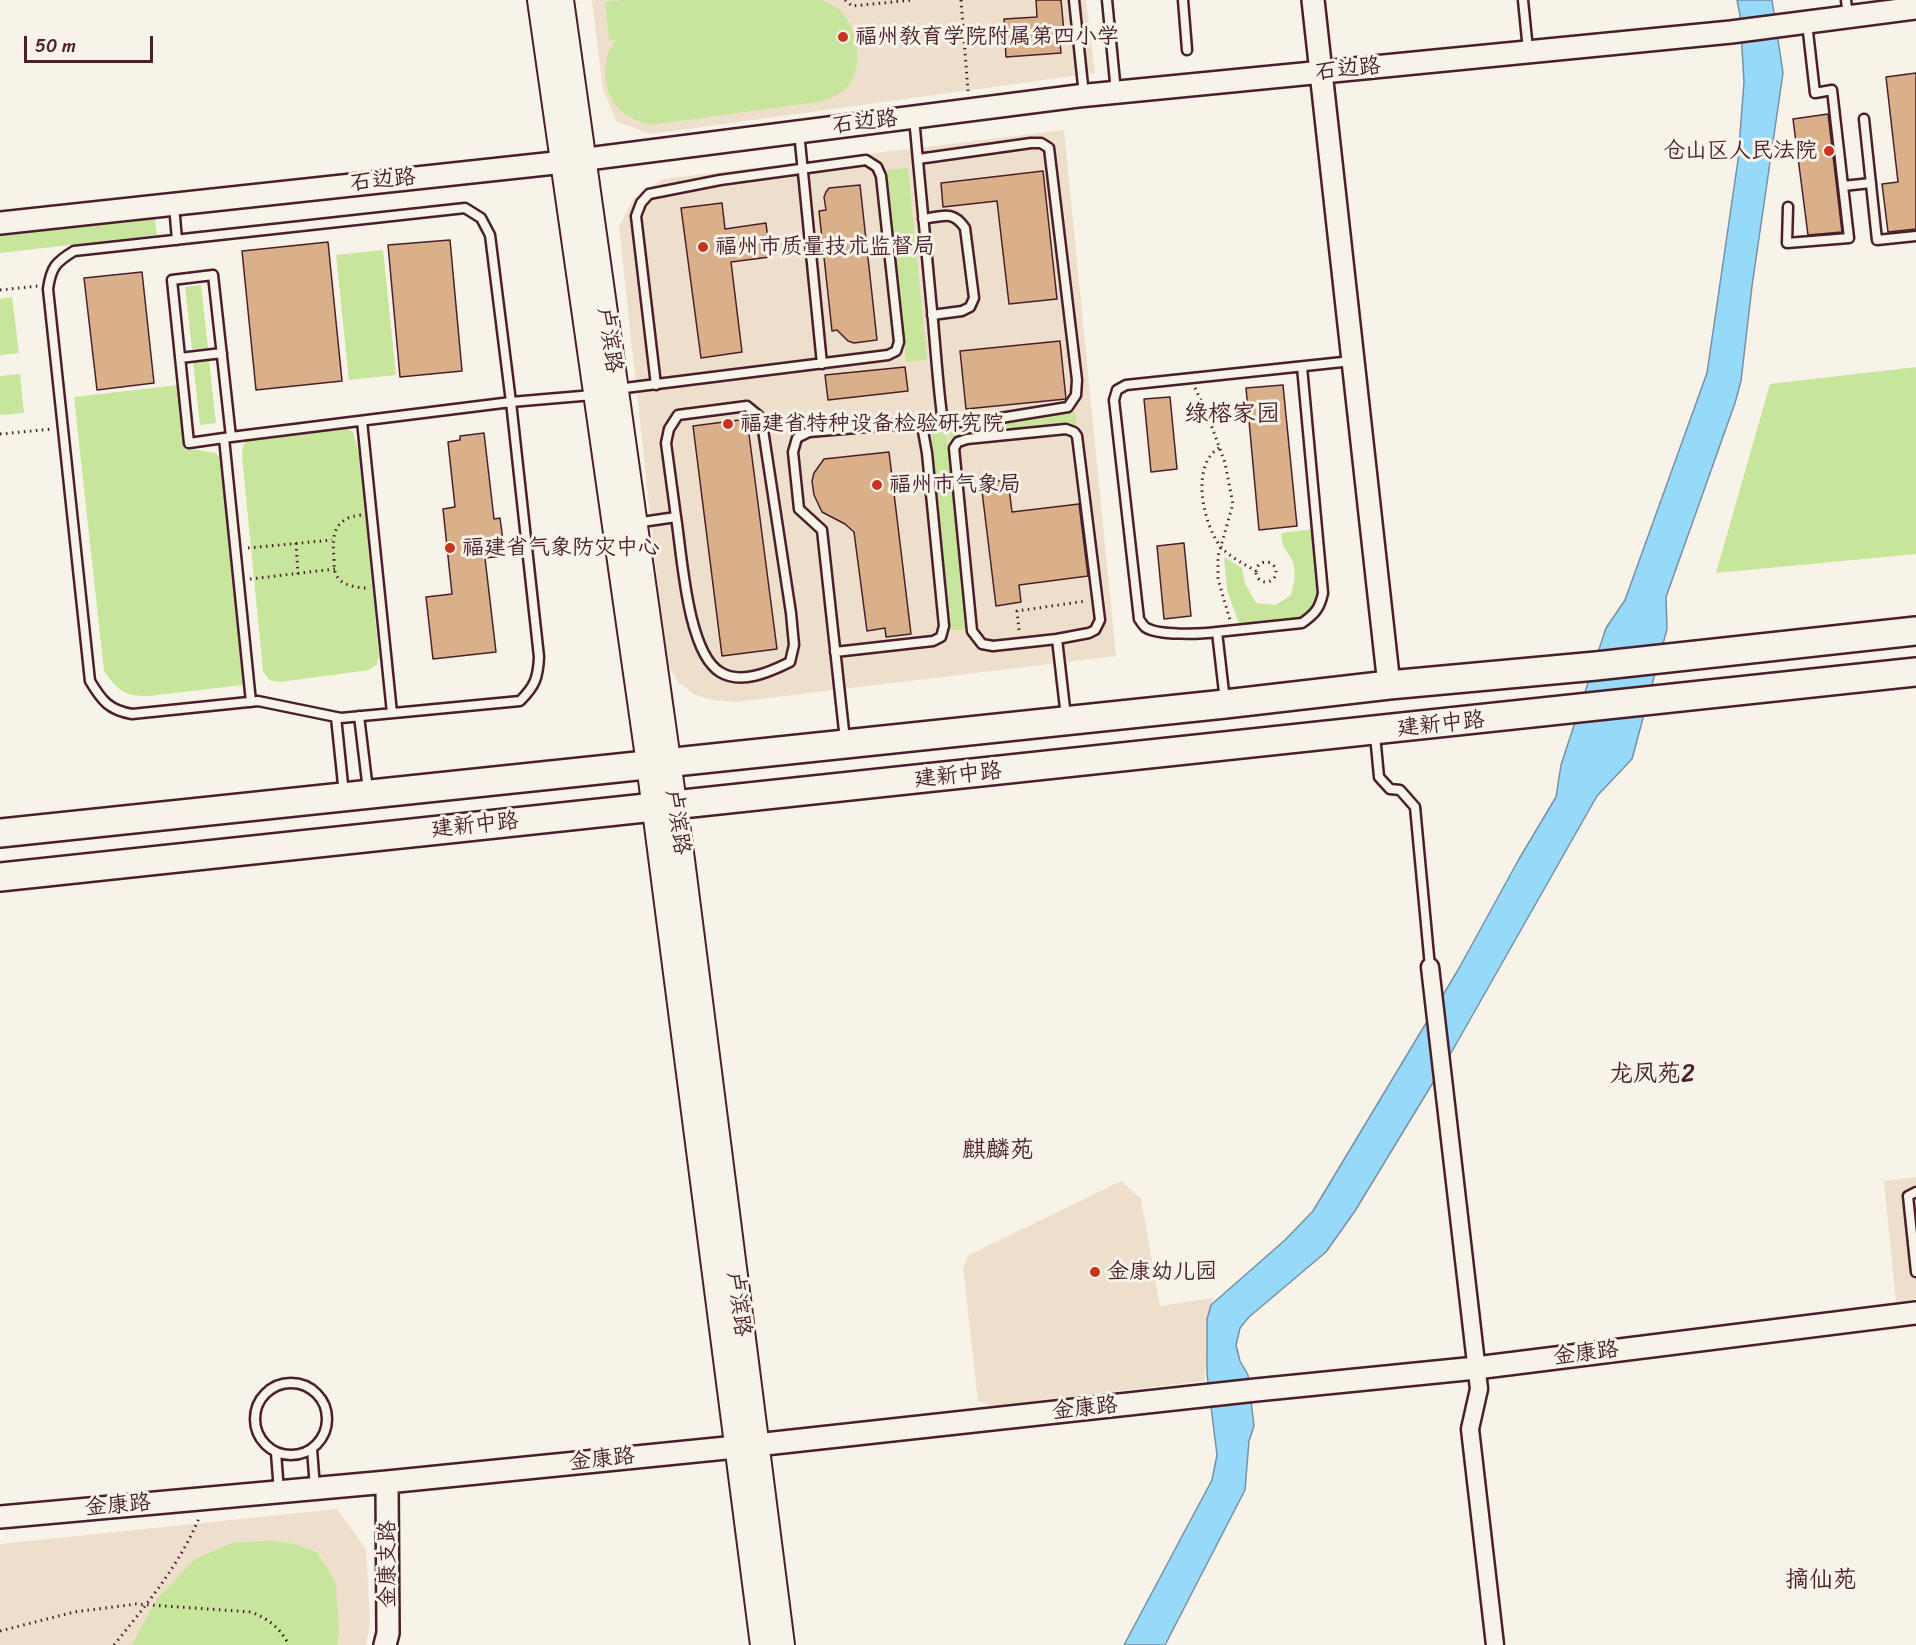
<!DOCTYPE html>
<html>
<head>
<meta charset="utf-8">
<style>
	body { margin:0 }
	#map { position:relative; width:1916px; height:1645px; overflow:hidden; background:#f7f3e8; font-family:Sriracha,sans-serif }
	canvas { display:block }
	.scale { position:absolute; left:24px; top:36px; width:129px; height:27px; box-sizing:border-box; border:3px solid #4a1f2b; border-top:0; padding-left:8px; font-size:18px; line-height:21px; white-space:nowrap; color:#4a1f2b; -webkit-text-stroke:4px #f7f3e8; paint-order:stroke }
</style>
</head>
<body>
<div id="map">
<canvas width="1916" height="1645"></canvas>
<div class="scale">50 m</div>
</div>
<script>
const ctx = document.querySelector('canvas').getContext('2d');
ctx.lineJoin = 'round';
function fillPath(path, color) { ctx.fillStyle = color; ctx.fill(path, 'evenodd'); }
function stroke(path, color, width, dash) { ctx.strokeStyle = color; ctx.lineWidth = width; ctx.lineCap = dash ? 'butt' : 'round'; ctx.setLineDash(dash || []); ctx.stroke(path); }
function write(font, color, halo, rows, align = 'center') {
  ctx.font = font + ' Sriracha,"LXGW WenKai TC",sans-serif'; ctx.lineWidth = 6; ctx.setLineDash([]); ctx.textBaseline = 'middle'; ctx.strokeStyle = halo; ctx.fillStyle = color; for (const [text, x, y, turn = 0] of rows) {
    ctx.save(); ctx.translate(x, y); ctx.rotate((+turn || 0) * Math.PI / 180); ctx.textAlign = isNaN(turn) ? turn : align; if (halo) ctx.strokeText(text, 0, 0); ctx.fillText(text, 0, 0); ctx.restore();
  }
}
const built = new Path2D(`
	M592,0H1086L1095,73L651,134L617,122L603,90Z
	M1064,130L1116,656L735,702L713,700L695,695L678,682L666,662L619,227L633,199L663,179Z
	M1916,1177V1299L1896,1302L1884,1181Z
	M1121,1181L1141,1199L1160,1306L1213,1298L1204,1381L991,1406L978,1401L963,1268L969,1255Z
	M337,1509L366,1549L370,1622L366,1645H0V1544Z`);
const green = new Path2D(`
	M621,0H823C827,3 834,5 839,9C857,27 864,61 850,83C844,92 833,97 823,101L651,125C640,122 629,118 621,111C609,100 603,77 606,62C607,54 612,46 616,40H609L605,2Z
	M908,168L927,360L906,362L887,170Z
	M155,219L157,235L0,253V236Z
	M383,250L396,375L349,380L336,255Z
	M201,285L208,348L192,349L185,287Z
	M12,297L19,353L0,355V299Z
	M209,360L216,423L200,425L193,362Z
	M1916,367V554L1716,573L1770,384Z
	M20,374L24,413L0,415V376Z
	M178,385L187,448L215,453L220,457L244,677L242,685L149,696C124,696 118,691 104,671L74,397Z
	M1075,412L1077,425L949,439L948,426Z
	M346,428L353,432L359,454L379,656L377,664L369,670L280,682L269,680L263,671L242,456L243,445L249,439Z
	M946,430L966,629L951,630L931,432Z
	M1313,529L1318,575V597L1317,604L1300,617L1239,624L1227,590L1224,557L1242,568L1245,583L1256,603L1276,605L1291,595C1294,584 1297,571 1292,560C1285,547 1282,549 1281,533Z
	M271,1541L295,1544L316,1552L328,1569L336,1585L339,1633L337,1645H132L156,1600L195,1559L232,1543Z`);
const water = new Path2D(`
	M1737,0H1772L1783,73L1752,286L1741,381L1735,403L1666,597L1667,629L1632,759L1597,796L1451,1053L1355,1211L1326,1252L1249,1317L1240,1328L1236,1345L1240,1361L1248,1375L1254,1426L1249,1441L1245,1490L1165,1645H1124L1212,1480L1217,1455L1207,1374V1319L1211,1305L1285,1240L1313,1211L1458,970L1519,859L1556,797L1561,765L1606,628L1625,600L1707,373L1738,160L1744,82L1740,15Z`);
const building = new Path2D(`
	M1036,0H1061L1064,32H1059L1061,53L1006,57L1004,19L1037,17Z
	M1916,73V229L1888,232L1882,184L1898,182L1886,77Z
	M1828,114L1842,232L1808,235L1793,119Z
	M1043,171L1057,299L1009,304L997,201L943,207L941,183Z
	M860,185L877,340L854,343L848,341L837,330L832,331L819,211L826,210L824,197L826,192L829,188Z
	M722,203L725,229L766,223L770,257L731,262L742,352L701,358L681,208Z
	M450,240L462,371L400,377L388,245Z
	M328,242L342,381L256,390L242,251Z
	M142,272L154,383L97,390L84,278Z
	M1060,341L1066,399L966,409L960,351Z
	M905,367L908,391L828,400L825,375Z
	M1283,385L1297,526L1259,530L1246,388Z
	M1170,397L1177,469L1151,472L1144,399Z
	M747,419L777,649L722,656L693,426Z
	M484,433L494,519L500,518L505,556L485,558L496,652L433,659L426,597L452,594L443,509L455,507L448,442L460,440V436Z
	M889,452L911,634L886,637L885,628L867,631L854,532L845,524L822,512L814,495L812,481L814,473L824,459Z
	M1008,480L1012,512L1079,504L1088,576L1019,585L1021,602L996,606L981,483Z
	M1184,543L1191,616L1164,619L1157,546Z`);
const path = new Path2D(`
	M845,0L852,6L913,0
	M961,0L968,91
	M0,290L38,286
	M1195,388L1206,411L1225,463L1233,504L1218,556V579L1230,620
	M0,434L52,429
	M1219,448C1190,465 1203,525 1221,547C1227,555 1247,566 1256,571
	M361,515C333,518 332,536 334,559C334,568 334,575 341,581C347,586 359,588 367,588
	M296,543L298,574
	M248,548L332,540
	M1256 572a10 10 0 1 1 20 0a10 10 0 1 1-20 0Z
	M250,579L335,569
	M1019,630L1017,611L1086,601
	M0,1631L74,1612L136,1604L251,1612C269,1619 280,1628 289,1645
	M114,1645C146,1605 179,1566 199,1518`);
const service = new Path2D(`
	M1074,0L1084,95
	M1107,0L1116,92
	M1183,0L1187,50
	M1523,0L1528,50
	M1846,0L1848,17
	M914,118C920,179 925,239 931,300C935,338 937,377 942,415L954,422H976L1068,407L1076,395L1077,380L1049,148L1041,143H1031L918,159
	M1864,119L1877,240L1916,236
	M799,132L822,364
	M1843,186L1871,183
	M174,205L177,240
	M1788,207L1787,243L1849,238L1832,90L1815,93L1807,23
	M465,208L481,218L490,235L511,402L539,657C538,678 535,686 520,701L341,718L258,701L132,714C109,710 102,701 90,681L48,289C51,267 56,262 74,251Z
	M923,219C943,216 953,210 965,228L974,298L970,307L962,311L932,315
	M180,358L222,353
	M617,389C707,378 797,367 888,355L896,351L899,342L881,176L877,167L866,160L720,180L649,194L641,203L636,216L656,385
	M362,421L392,713
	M231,437L213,275L172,280L189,443L231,437L511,402L593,395
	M224,438L251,702
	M635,523L676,517C682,554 687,652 720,672C741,685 770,672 790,662L794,645L791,613L762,423L758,415L747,406L678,415L669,429L666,443L676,517
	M1217,632L1302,623C1315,614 1320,608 1323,593L1302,367
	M1057,639L1089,633L1095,630L1100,620L1077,436L1074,432L1066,429L967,439L958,442L954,448L972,631L982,644L993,646L1057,639L1066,717
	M835,652L933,641L941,637L944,626L927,453L923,431L915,423L809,432L797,438L793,452L799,509L822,530L845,740
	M1225,701L1217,632C1202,634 1157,636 1145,627C1143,625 1141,622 1139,619L1114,400L1117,390L1126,385L1352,361
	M359,716L368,790
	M336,717L344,794
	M1375,735L1379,777L1390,789L1400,790L1415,807L1430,967
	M1916,1192L1908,1196L1916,1272
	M255 1419a36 36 0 1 1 72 0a36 36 0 1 1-72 0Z
	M312,1449L315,1488
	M276,1453L279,1491`);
const minor = new Path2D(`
	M1430,967L1479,1389L1470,1429L1495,1645`);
const tertiary = new Path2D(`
	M1313,0L1389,685
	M0,223L564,162L1078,96L1731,32L1916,8
	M0,1517L387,1482L756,1445L1256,1390L1476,1368L1916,1313
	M385,1645L388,1633L387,1482`);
const secondary = new Path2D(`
	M540,0L649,764L763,1645
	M561,0L682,860L782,1645`);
const primary = new Path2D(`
	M0,833L1225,704L1389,685L1596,666L1916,631
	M0,877C639,808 1278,744 1916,672`);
const markers = [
	[843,37,6,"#c8321e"],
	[1829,151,6,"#c8321e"],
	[703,247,6,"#c8321e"],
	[728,424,6,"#c8321e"],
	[877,485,6,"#c8321e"],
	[450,548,6,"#c8321e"],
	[1095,1272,6,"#c8321e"]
];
const poiNames = [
	["福州教育学院附属第四小学",855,37],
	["仓山区人民法院",1817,151,"right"],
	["福州市质量技术监督局",715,247],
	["福建省特种设备检验研究院",740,424],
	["福州市气象局",889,485],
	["福建省气象防灾中心",462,548],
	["金康幼儿园",1107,1272]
];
const streetNames = [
	["石边路",1348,70,-6],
	["石边路",865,123,-7],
	["石边路",383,181,-6],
	["卢滨路",609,340,82],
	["建新中路",1441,725,-6],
	["建新中路",958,776,-6],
	["卢滨路",677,822,82],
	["建新中路",475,826,-6],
	["卢滨路",738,1304,83],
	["金康路",1586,1354,-7],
	["金康路",1085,1409,-6],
	["金康路",602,1460,-6],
	["金康路",118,1506,-5],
	["金康支路",388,1564,-90]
];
const neighbourhoodNames = [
	["绿榕家园",1232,415],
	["龙凤苑2",1652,1075],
	["麒麟苑",998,1151],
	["摘仙苑",1821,1581]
];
fillPath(built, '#eedfcc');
fillPath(green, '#c8e59c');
fillPath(water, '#96d9f8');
stroke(water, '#788fa6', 1.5);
fillPath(building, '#d9b08a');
stroke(building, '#4a1f2b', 1.5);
stroke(service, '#4a1f2b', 13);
stroke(minor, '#4a1f2b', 21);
stroke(tertiary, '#4a1f2b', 26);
stroke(secondary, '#4a1f2b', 28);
stroke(primary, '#4a1f2b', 32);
stroke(path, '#4a1f2b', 3, [1.5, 4.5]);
stroke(service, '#f7f3e8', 8);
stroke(minor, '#f7f3e8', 16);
stroke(tertiary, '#f7f3e8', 21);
stroke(secondary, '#f7f3e8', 24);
stroke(primary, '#f7f3e8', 27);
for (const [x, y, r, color] of markers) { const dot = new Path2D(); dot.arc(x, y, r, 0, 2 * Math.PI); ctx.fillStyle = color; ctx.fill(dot); stroke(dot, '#f7f3e8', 2); }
write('22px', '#4a1f2b', '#f7f3e8', poiNames, 'left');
write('22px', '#4a1f2b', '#f7f3e8', streetNames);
write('24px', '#4a1f2b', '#f7f3e8', neighbourhoodNames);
</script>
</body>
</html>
